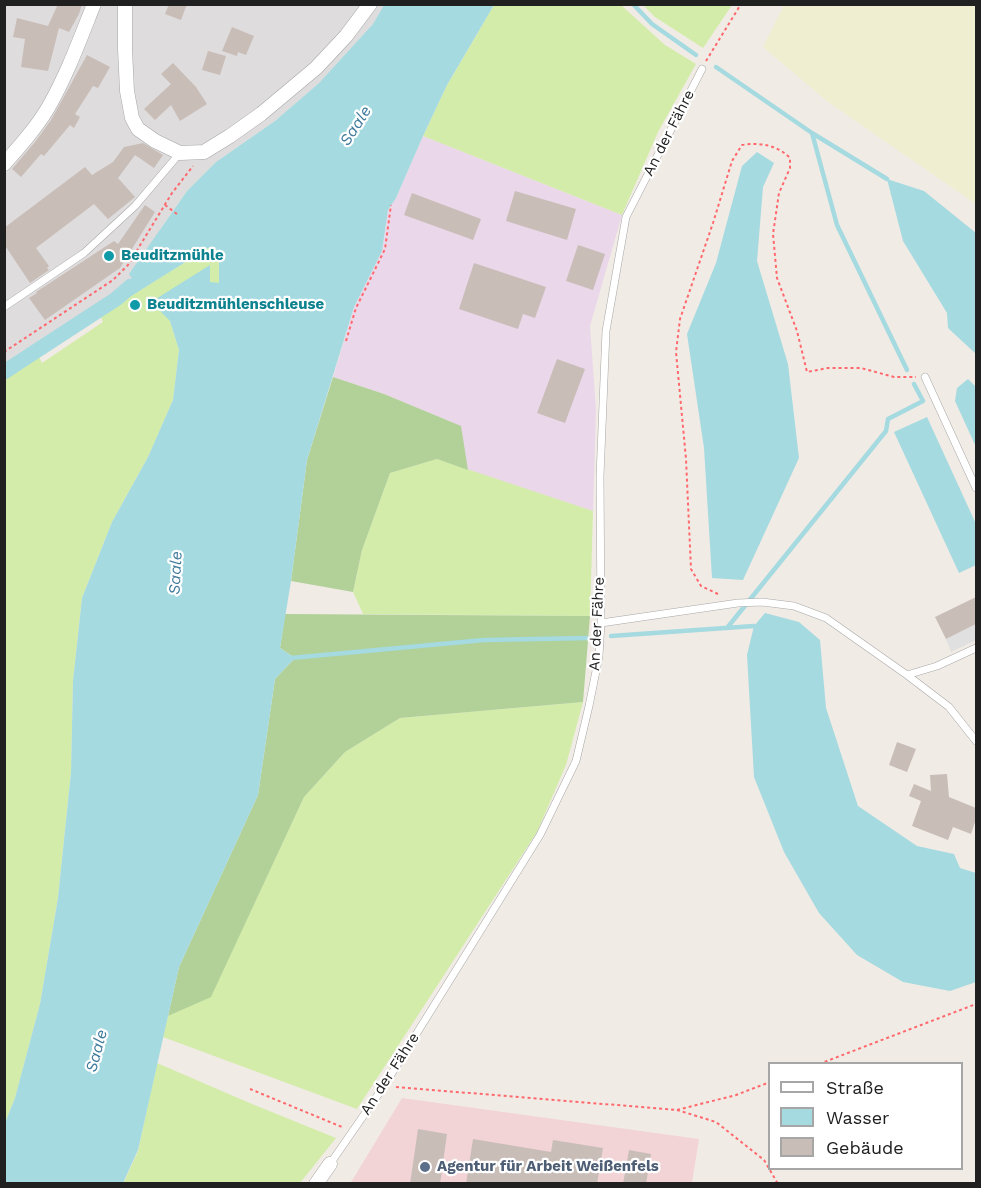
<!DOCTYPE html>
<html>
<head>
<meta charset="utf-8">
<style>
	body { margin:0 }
	#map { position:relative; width:981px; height:1188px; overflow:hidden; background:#f1ebe5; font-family:"Work Sans",sans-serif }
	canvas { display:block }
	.frame { position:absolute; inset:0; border:6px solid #202020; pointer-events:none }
	.legend { position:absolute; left:768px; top:1062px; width:195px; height:108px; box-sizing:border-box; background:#fff; border:2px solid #a6a6a6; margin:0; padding:8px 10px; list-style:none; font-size:18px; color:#202020 }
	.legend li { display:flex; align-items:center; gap:12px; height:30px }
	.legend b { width:30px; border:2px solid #a6a6a6 }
</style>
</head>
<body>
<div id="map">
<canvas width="981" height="1188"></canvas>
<div class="frame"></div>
<ul class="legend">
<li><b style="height:8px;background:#fff"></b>Straße</li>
<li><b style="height:16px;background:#a4dae0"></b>Wasser</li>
<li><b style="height:16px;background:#c9bdb8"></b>Gebäude</li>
</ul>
</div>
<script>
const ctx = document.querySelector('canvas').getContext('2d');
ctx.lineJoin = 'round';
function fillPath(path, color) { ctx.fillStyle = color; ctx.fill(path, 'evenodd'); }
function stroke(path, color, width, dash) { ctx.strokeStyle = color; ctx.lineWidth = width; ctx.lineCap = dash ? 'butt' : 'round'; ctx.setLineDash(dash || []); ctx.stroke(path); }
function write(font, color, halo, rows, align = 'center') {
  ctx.font = font + ' "Work Sans",sans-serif'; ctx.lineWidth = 4.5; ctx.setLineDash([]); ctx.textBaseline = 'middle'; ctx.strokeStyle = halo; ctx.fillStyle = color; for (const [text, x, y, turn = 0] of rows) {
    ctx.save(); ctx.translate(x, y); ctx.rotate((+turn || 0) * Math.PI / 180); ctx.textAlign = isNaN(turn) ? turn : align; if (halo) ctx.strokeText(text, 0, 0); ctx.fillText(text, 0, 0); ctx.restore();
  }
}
const residential = new Path2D(`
	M5,5H384L373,24L319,83L275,121L216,162L187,191L161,228L133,279L19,356L5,363Z`);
const commercial = new Path2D(`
	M402,1098L699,1139L692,1183L350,1184Z`);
const industrial = new Path2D(`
	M423,136L622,215L590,326L596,410L593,511L468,470L460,426L384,394L333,377L354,307L382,251L388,210L396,198Z`);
const farmland = new Path2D(`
	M784,5H976V204L828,102L763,47Z`);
const grass = new Path2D(`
	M494,5H621L665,45L696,64L658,132L622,215L423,136L447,85Z
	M643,5H732L703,48L655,17Z
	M208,248L219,251V283H210L209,266L170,321L179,350L173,400L148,457L112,522L82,598L73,681L71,772L58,898L40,1004L15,1098L5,1123V380L39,357L42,363L103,322L100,315L108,310Z
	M437,459L593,511L590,616L363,614L353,592L362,550L390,473Z
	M583,702L566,765L537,832L357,1109L163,1037L168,1016L211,996L304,797L345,752L400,718Z
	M157,1063L252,1104L336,1138L300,1183L123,1184L138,1151Z`);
const forest = new Path2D(`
	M333,377L384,394L461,426L468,470L437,459L390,473L362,550L353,592L291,581L307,460Z
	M285,614L590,616L583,702L400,718L345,752L304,797L211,997L168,1016L179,967L258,795L275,679L295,658L280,648Z`);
const parking = new Path2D(`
	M976,624V640L951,652L946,639Z`);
const water = new Path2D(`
	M384,5H494L447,85L423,136L396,198L388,210L382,251L354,307L307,460L291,581L280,648L295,658L275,679L258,795L179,967L138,1150L123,1183H5V1123L15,1098L40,1004L58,898L71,772L73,681L82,598L112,522L148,457L173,400L179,350L170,321L151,302L210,265V282L219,283V251L208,248L120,303L112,294L133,280L129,274L187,191L216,162L275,121L319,83L373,24Z
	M757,152L774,163L763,187L757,261L788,364L799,458L743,580L712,578L704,448L687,334L716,263L742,166Z
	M887,179L924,191L976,233V354L948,328L947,313L903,241Z
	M19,356L26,366L5,380V363Z
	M968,379L976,387V447L955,401L957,388Z
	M927,417L976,524V565L959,573L894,432Z
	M765,613L799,622L820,640L826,708L858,806L917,846L954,854L960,868L976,873V982L950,991L903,982L857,955L819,913L784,852L754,777L747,655L754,626Z`);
const stream = new Path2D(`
	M633,4L652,24L696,55
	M716,67L812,133L887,179
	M812,133L837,225L907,370
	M727,628L886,431L888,419L923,401L914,384
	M611,636L754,626
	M291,658L484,640L588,638`);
const canal = new Path2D(`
	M4,372L116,299L131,286`);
const building = new Path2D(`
	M58,4H82L79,14L69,32L59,28L48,71L21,67L25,39L13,37L17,18L48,26Z
	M169,4H187L181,20L165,14Z
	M232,27L254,36L246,55L238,52L237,56L222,51Z
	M208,51L226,56L220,75L202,70Z
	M87,55L110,67L98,88L93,86L75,114L80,117L74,128L70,125L44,156L41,154L21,177L12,169L35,142L51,120Z
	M173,63L196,87L207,104L180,121L171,105L155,120L144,109L171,84L161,74Z
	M143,143L163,155L154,168L135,155L118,178L135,197L108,219L94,204L36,248L49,266L47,268L49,270L30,283L4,244V228L85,167L92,175L113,162L124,147Z
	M515,191L576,209L567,240L506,221Z
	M412,193L481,219L473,240L404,215Z
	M145,205L155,212L120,268L45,320L29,298L37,293L36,292L114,241L118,244Z
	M578,245L605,254L593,290L566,281Z
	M474,263L546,287L535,318L523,314L518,329L459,309Z
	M557,359L585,369L565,423L537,413Z
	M976,597V624L946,639L935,617Z
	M897,742L916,749L907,772L889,765Z
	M947,774L949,797L976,808V819L971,834L953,827L948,840L912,826L921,801L909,796L914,784L931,791L930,775Z
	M418,1129L447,1134L440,1184H410Z
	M473,1139L551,1152L553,1140L603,1148L597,1184H466Z
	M629,1150L651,1154L646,1184H623Z`);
const path = new Path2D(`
	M706,61L741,4
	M165,205L177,214
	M346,341L356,308L385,249L391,205
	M4,352L113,280L128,265L172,193L193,166
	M718,594L701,586L691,569L686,459L676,352L680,319L713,223L732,161L742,145C760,142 777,145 790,158V168L779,193L773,234L777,278L797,331L807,372L828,368H861L894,377H916
	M819,1064L976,1004
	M396,1087L677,1110L736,1095L770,1082
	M250,1089L342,1127
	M677,1110L716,1122L764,1160L778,1184`);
const lane = new Path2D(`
	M4,307L84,253L135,206L180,153
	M925,377L976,488
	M601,623L738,603L762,602L794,606L826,618L907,675L937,666L976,648
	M907,675L949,707L976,741
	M330,1164L384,1086L540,835L576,761L589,706L599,656L601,623L600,476L606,331L626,217L702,69`);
const street = new Path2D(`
	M125,4V49L127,91L132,118L138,129L155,141L180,153L204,152L230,136L261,114L316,68L346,36L370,4
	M4,164C20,146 36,128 48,108C67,75 80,39 94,4
	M316,1184L330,1164`);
const markers = [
	[109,256,6,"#0f9aa8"],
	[135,305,6,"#0f9aa8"],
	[425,1167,6,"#5c6f8a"]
];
const streetNames = [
	["An der Fähre",669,133,-63],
	["An der Fähre",597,624,-87],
	["An der Fähre",390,1074,-57]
];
const cultureNames = [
	["Beuditzmühle",121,256],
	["Beuditzmühlenschleuse",147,305]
];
const serviceNames = [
	["Agentur für Arbeit Weißenfels",437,1167]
];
const waterNames = [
	["Saale",356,126,-57],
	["Saale",176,573,-87],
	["Saale",97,1051,-75]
];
fillPath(residential, '#dedcdd');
fillPath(commercial, '#f2d4d7');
fillPath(industrial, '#ead7e9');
fillPath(farmland, '#f0eed0');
fillPath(grass, '#d3ecaa');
fillPath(forest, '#b1d199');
fillPath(parking, '#e0e0e0');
fillPath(water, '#a4dae0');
stroke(stream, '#a4dae0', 4.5);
stroke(canal, '#a4dae0', 15);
fillPath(building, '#c9bdb8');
stroke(lane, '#a7a7a7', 8);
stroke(street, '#a7a7a7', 15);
stroke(path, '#ff686d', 2, [3, 3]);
stroke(lane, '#fff', 7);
stroke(street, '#fff', 14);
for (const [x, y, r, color] of markers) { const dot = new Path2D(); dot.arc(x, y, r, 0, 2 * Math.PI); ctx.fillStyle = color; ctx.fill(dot); stroke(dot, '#fff', 2); }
write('15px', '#202020', '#fff', streetNames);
write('bold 15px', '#0d838f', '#fff', cultureNames, 'left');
write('bold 15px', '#4e5e75', '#fff', serviceNames, 'left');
write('italic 16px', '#3f7a9c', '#fff', waterNames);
</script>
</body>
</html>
